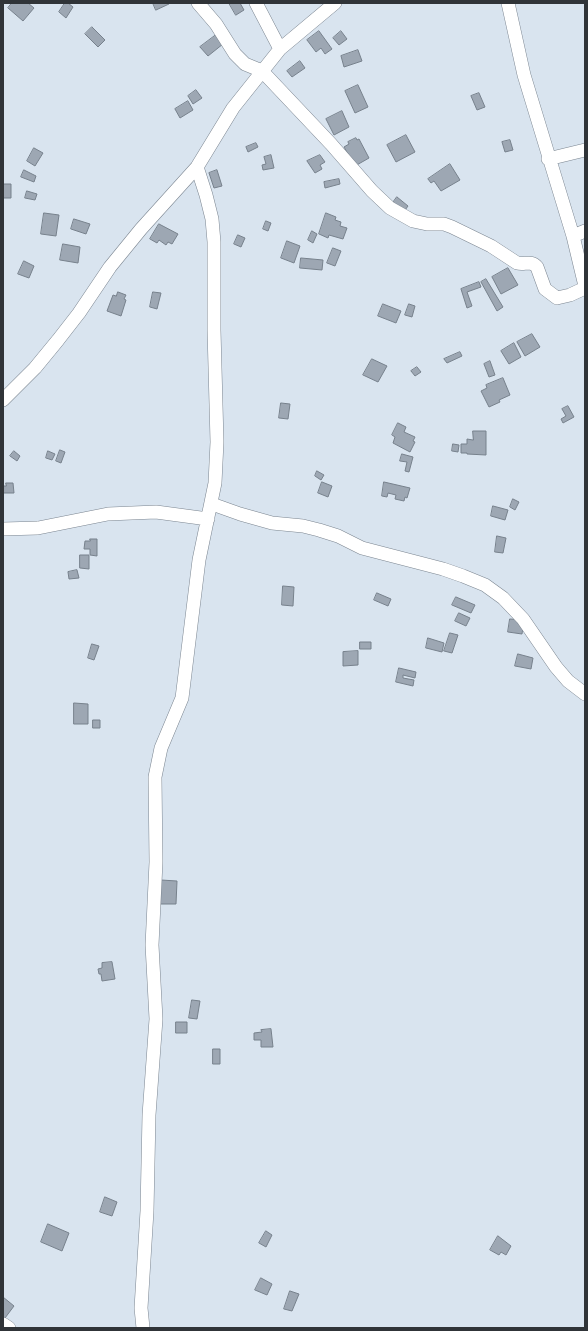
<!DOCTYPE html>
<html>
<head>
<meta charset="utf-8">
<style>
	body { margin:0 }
	#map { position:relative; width:588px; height:1331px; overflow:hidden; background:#d9e4ef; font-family:Overpass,sans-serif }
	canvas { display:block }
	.frame { position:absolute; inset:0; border:4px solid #303438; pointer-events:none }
</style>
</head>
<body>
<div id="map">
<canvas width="588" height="1331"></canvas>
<div class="frame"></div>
</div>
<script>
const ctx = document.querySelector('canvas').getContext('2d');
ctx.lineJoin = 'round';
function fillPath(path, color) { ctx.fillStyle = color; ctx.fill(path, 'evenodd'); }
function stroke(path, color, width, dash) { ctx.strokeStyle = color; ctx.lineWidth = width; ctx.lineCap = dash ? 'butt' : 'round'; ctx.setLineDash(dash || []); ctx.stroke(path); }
const building = new Path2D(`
	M12,3H28L34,8L23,21L8,8Z
	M65,3H68L73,7L66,18L59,12Z
	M153,3H168L169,4L156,10Z
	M229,3H240L244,10L236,15Z
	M92,27L105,40L98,47L85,34Z
	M319,31L332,49L325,54L321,48L316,52L307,40Z
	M341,31L347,39L339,45L333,38Z
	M216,35L223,44L208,56L200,47Z
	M358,50L362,61L344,67L341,56Z
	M300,61L305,68L292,77L287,71Z
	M358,85L368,107L355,113L345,91Z
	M196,90L202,98L193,104L188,96Z
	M479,93L485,107L477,110L471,96Z
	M188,101L193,110L180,118L175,109Z
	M342,111L349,127L334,135L326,119Z
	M406,135L415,152L396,162L387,145Z
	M356,138L357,140L359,139L369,158L355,166L344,147L349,144L348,142Z
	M510,140L513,150L505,152L502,142Z
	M256,143L258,147L248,152L246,147Z
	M34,148L43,153L35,166L27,161Z
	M271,155L274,168L263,170L262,165L266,164L264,157Z
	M320,155L325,162L320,165L322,169L315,173L307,161Z
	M450,164L460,180L441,191L434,181L431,183L428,179Z
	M24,170L36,176L34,182L21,177Z
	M217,170L222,186L214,188L209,173Z
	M339,179L340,184L325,188L324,182Z
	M3,184H11V198H3Z
	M27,191L37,194L35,200L25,198Z
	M397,197L408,206L403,213L392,204Z
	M44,213L59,215L56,236L41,234Z
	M326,213L336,217L335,220L341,222L340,226L347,228L343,239L329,235L328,238L319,234Z
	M74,219L90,224L86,234L71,229Z
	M266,221L271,223L268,231L263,229Z
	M159,224L178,234L172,244L168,242L166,245L159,240L157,243L150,239Z
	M312,231L317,234L313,243L308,240Z
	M238,235L245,238L241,247L234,244Z
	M287,241L300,246L294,263L281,258Z
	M63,244L80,247L78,263L60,260Z
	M333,248L341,251L335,266L327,263Z
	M301,258L323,260L322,270L300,268Z
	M24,261L34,266L29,278L18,274Z
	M508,268L518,285L501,294L492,277Z
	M486,279L503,307L497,311L481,282Z
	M479,282L481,287L467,292L472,306L467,308L461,289Z
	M118,292L126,295L124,299L126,300L121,316L107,311L113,295L116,296Z
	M153,292L161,293L157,309L150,307Z
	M383,304L401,311L396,323L378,316Z
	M409,304L415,306L412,317L405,315Z
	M532,334L540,347L525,356L517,342Z
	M514,343L521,357L509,364L501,351Z
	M460,352L462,356L447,363L444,359Z
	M372,359L387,366L378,382L363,375Z
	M490,361L495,375L489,377L484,364Z
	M417,367L421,372L415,376L411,371Z
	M503,378L510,395L499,400L500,402L489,407L481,391L487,388L486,385Z
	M281,403L290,404L288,419L279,418Z
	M568,406L574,417L563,423L561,419L566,416L562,409Z
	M398,423L406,427L404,432L415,437L413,441L415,442L410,452L393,443L395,437L392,435Z
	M473,431H486V455L467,454V453H461V444H467V439L473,440Z
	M453,444L459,445L458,452L452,451Z
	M60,450L65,452L61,463L56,461Z
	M14,451L20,456L17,461L10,456Z
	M48,451L55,454L52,460L46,458Z
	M402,454L413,457L409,472L405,471L407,462L400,461Z
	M317,471L324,475L321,480L315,476Z
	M322,482L332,486L328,497L318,493Z
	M384,482L410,488L407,498L405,497L404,501L395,499L396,495L388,493L387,497L382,496Z
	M6,483H13L14,493H3V486H6Z
	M513,499L519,502L515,510L510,507Z
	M493,506L508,510L505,520L491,516Z
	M497,536L506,538L503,553L495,552Z
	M90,539H97V556L90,555V549H84L85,541H90Z
	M80,555H89V569L80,568Z
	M77,570L79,578L69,579L68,572Z
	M283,586L294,587L293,606L282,605Z
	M377,593L391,599L388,606L374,600Z
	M456,597L475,605L471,613L452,605Z
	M459,613L470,618L466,626L455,621Z
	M510,619L524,620L522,634L508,632Z
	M450,633L458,635L452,653L444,651Z
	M428,638L444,643L442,652L426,648Z
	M360,642H371V649H360Z
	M92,644L99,646L94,660L88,658Z
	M358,651V665L343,666V652Z
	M518,654L533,658L531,669L515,666Z
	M399,668L416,672L415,678L403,675V678L414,680L413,686L396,682Z
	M74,703L88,704V724H74Z
	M93,720H100V728H93Z
	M161,880L177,881L176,904H160Z
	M112,962L115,979L102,981L101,974H99L98,969L102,968V963Z
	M192,1000L200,1001L197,1019L189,1018Z
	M176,1022H187V1033H176Z
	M271,1029L273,1047H261V1040H254V1033L262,1032L261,1030Z
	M213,1049H220V1064H213Z
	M105,1197L117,1202L112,1216L100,1212Z
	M48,1224L69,1233L62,1251L41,1242Z
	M266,1231L272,1235L266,1247L259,1243Z
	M498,1236L511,1246L506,1255L501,1252L499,1255L490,1250Z
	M261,1278L272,1284L267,1295L255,1290Z
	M290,1291L299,1294L292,1311L284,1309Z
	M3,1297L14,1306L5,1318L3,1316Z`);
const minor = new Path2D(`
	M198,3L216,24L235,54L245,64L262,71L331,144L372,191L390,208L413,221L427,224H444L452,227L491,246L517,263C525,265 531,260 537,267L545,289L557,298L570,295L585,288
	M256,3L280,49
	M508,3L524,75L573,236L585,286
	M548,159L585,150
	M573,236L585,231
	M3,400L35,368L58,340L79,313L110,267L141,229L197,167L233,108L280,49L335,3
	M212,504L240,514L272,523L303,526L319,530L338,536L362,548L443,569L463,576L485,585L503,598L523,619L556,667L568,681L585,694
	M3,529L38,528L108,514L156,512L208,519
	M3,1324L9,1328
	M143,1328L141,1308L147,1211L149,1115L156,1019L152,945L156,862L155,777L161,748L182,698L199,560L215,483L217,442L214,330V242L212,219L206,195L197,167`);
fillPath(building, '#9da7b3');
stroke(building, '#77818c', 1);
stroke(minor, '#7b8590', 14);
stroke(minor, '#fff', 13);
</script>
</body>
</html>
